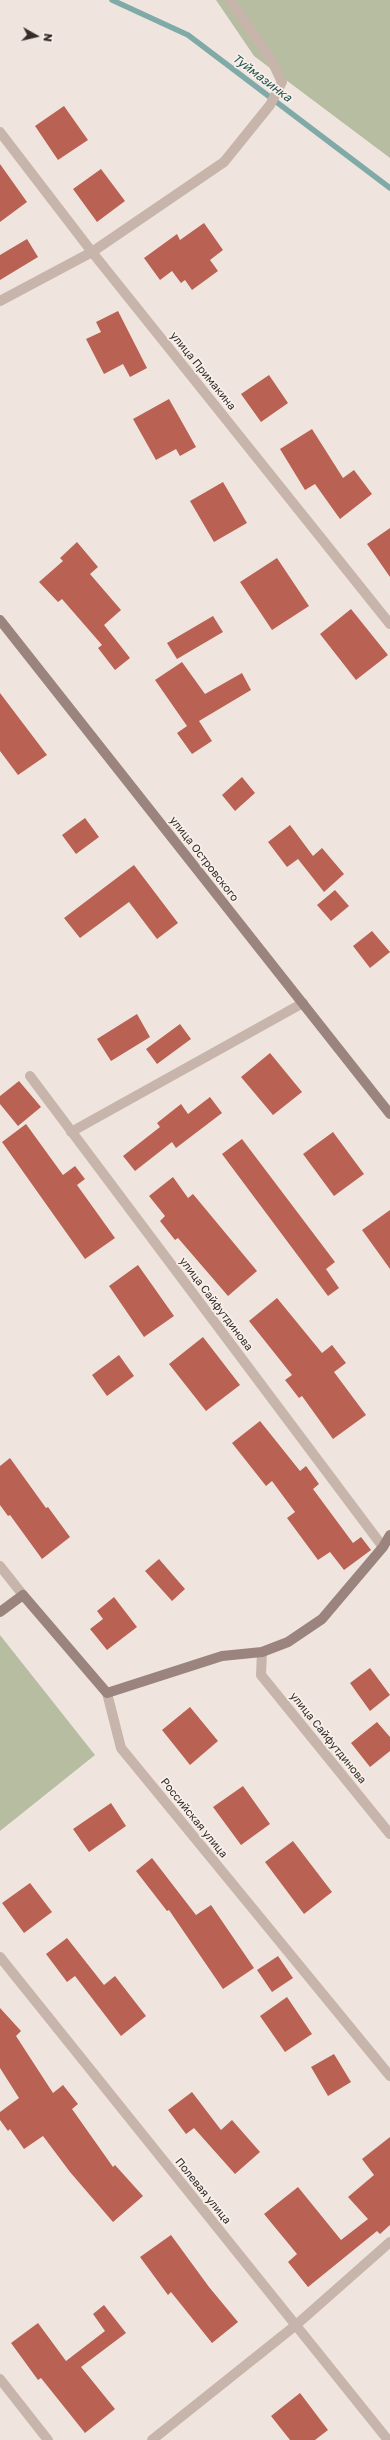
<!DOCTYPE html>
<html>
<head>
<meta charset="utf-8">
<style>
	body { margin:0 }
	#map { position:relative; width:390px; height:2440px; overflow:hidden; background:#f0e5de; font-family:"Golos Text",sans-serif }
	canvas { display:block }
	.north { position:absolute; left:16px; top:16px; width:40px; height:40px; -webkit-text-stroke:3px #f8f0ea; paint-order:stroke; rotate:98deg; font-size:11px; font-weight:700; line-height:16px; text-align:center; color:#352c2a }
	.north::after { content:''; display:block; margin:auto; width:14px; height:18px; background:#352c2a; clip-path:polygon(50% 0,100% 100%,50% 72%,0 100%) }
</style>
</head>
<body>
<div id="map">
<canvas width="390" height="2440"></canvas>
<div class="north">N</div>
</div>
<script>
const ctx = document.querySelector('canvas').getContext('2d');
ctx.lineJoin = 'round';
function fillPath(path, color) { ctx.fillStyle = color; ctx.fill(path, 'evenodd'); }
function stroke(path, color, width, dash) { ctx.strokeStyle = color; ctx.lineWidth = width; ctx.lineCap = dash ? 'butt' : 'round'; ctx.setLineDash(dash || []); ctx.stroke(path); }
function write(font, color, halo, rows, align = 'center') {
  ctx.font = font + ' "Golos Text",sans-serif'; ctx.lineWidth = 3.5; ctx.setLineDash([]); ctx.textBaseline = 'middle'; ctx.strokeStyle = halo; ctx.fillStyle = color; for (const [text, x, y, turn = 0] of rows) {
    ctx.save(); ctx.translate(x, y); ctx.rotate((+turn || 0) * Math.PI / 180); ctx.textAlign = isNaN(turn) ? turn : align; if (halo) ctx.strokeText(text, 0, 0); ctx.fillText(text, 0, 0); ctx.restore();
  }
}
const green = new Path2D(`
	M216,0H390V158L254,56Z
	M0,1635L95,1755L0,1831Z`);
const stream = new Path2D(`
	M112,0L188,35L390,188`);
const building = new Path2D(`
	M64,106L88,140L58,160L35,126Z
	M0,164L27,202L0,222Z
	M101,169L125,201L97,222L73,189Z
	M204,223L223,250L210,260L218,271L192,290L185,280L181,283L172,271L160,280L144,258L177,234L180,240Z
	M27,239L38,257L0,280V255Z
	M118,311L147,368L130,377L123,364L104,374L86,339L101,332L96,322Z
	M269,375L288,403L261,422L241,394Z
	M169,399L196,447L180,456L176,449L156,460L133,419Z
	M312,429L343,478L354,470L372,494L340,519L315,484L305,490L280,449Z
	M223,482L247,523L214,542L190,501Z
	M390,528V577L367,544Z
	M77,542L98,567L90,574L121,610L104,625L130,658L115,670L98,648L102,645L62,599L58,602L39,582L63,561L60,558Z
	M277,558L309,606L272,630L240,582Z
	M351,609L388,655L356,680L320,634Z
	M213,616L223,632L177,659L167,643Z
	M182,662L205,694L242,673L251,690L199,721L212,741L192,754L177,733L187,726L155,680Z
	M0,693L47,755L18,775L0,751Z
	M242,777L255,793L235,811L222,795Z
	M85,818L99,837L76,854L62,835Z
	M290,825L313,856L322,848L344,874L324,892L298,859L287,867L268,842Z
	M134,865L178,923L157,939L129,902L80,938L64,918Z
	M335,890L349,906L331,921L317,905Z
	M372,931L390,952L370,968L353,946Z
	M137,1014L150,1037L111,1061L97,1039Z
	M180,1024L191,1039L157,1064L146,1049Z
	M270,1053L302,1092L273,1115L241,1077Z
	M19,1081L41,1107L18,1126L0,1104V1096Z
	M210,1097L222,1113L176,1148L172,1142L135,1171L123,1156L160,1127L157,1123L181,1104L188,1114Z
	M26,1124L63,1175L75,1166L85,1179L77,1185L115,1238L85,1259L2,1142Z
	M333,1132L364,1174L334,1196L303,1154Z
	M242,1139L335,1262L326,1269L339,1288L328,1296L222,1154Z
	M173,1177L188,1198L193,1194L257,1271L228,1296L178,1238L175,1240L160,1221L165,1216L149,1196Z
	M390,1210V1269L362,1230Z
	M138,1265L174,1316L144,1337L109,1286Z
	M277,1298L322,1353L332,1345L346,1363L334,1372L366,1415L333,1439L302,1396L299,1398L285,1380L292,1375L249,1321Z
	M203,1337L240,1385L206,1411L169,1364Z
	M119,1355L134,1376L107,1396L92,1375Z
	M260,1421L300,1471L306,1466L319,1484L313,1489L353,1543L361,1537L371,1550L344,1570L330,1552L318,1560L287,1518L295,1512L272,1481L266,1486L232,1443Z
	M10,1458L46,1508L48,1507L70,1537L42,1559L10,1515L8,1516L0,1505V1466Z
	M159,1559L185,1589L172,1601L145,1571Z
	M114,1597L137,1627L107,1650L90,1629L103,1619L97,1611Z
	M370,1668L390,1695L370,1711L350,1683Z
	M190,1707L218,1741L190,1765L162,1730Z
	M377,1722L390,1737V1751L370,1767L351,1743Z
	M243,1786L270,1824L241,1845L213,1807Z
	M111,1803L126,1826L89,1852L73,1829Z
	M293,1841L332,1892L304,1914L265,1862Z
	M152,1858L196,1915L211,1905L254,1968L223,1989L169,1910L167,1911L136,1871Z
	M30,1883L52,1912L24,1933L2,1903Z
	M67,1938L104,1985L115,1976L146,2016L121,2036L75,1976L67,1982L46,1954Z
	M278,1956L293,1978L272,1992L257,1970Z
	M287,1997L312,2034L285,2052L260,2016Z
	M0,2008L21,2031L16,2036L53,2093L63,2085L78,2104L72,2109L113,2167L115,2165L143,2196L113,2222L70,2172L43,2136L24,2149L10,2129L8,2131L0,2120V2112L19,2098L0,2068Z
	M334,2054L351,2082L328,2096L311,2067Z
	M192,2092L221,2130L232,2120L260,2152L235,2174L194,2128L186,2134L168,2110Z
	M390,2137V2225L380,2234L377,2231L308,2287L288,2262L297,2254L264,2214L298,2187L341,2240L368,2219L348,2197L374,2175L362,2159Z
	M171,2235L209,2287L238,2322L212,2343L171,2292L168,2295L140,2257Z
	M104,2305L126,2333L81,2367L115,2409L85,2433L41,2378L38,2380L11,2343L38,2323L66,2361L105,2331L93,2314Z
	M300,2393L328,2430L315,2440H290L271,2416Z`);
const street = new Path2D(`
	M0,132L92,252L390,624
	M0,301L92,252L224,162L270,105L282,82L272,61L230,0
	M30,1076L383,1547
	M71,1132L303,1003
	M0,1566L23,1595
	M262,1652L261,1675L390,1834
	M107,1693L121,1748L390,2076
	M0,1957L388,2440
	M0,2379L48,2440
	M152,2440L296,2325L390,2242`);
const secondary = new Path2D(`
	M0,620L390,1114
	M0,1612L23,1595L107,1693L222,1656L262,1652L288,1642L322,1619L383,1547L390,1535`);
const streetNames = [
	["улица Примакина",203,371,51],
	["улица Островского",204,859,52],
	["улица Сайфутдинова",216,1304,53],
	["улица Сайфутдинова",328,1738,51],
	["Российская улица",194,1818,51],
	["Полевая улица",203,2191,51]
];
const waterNames = [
	["Туймазинка",262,78,37]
];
fillPath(green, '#b6bda0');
stroke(stream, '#80aaa7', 5.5);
fillPath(building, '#b96153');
stroke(street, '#c7b5ab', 10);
stroke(secondary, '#9a847d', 10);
write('11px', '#352c2a', '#f8f0ea', streetNames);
write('italic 12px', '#245250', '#f8f0ea', waterNames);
</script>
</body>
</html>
